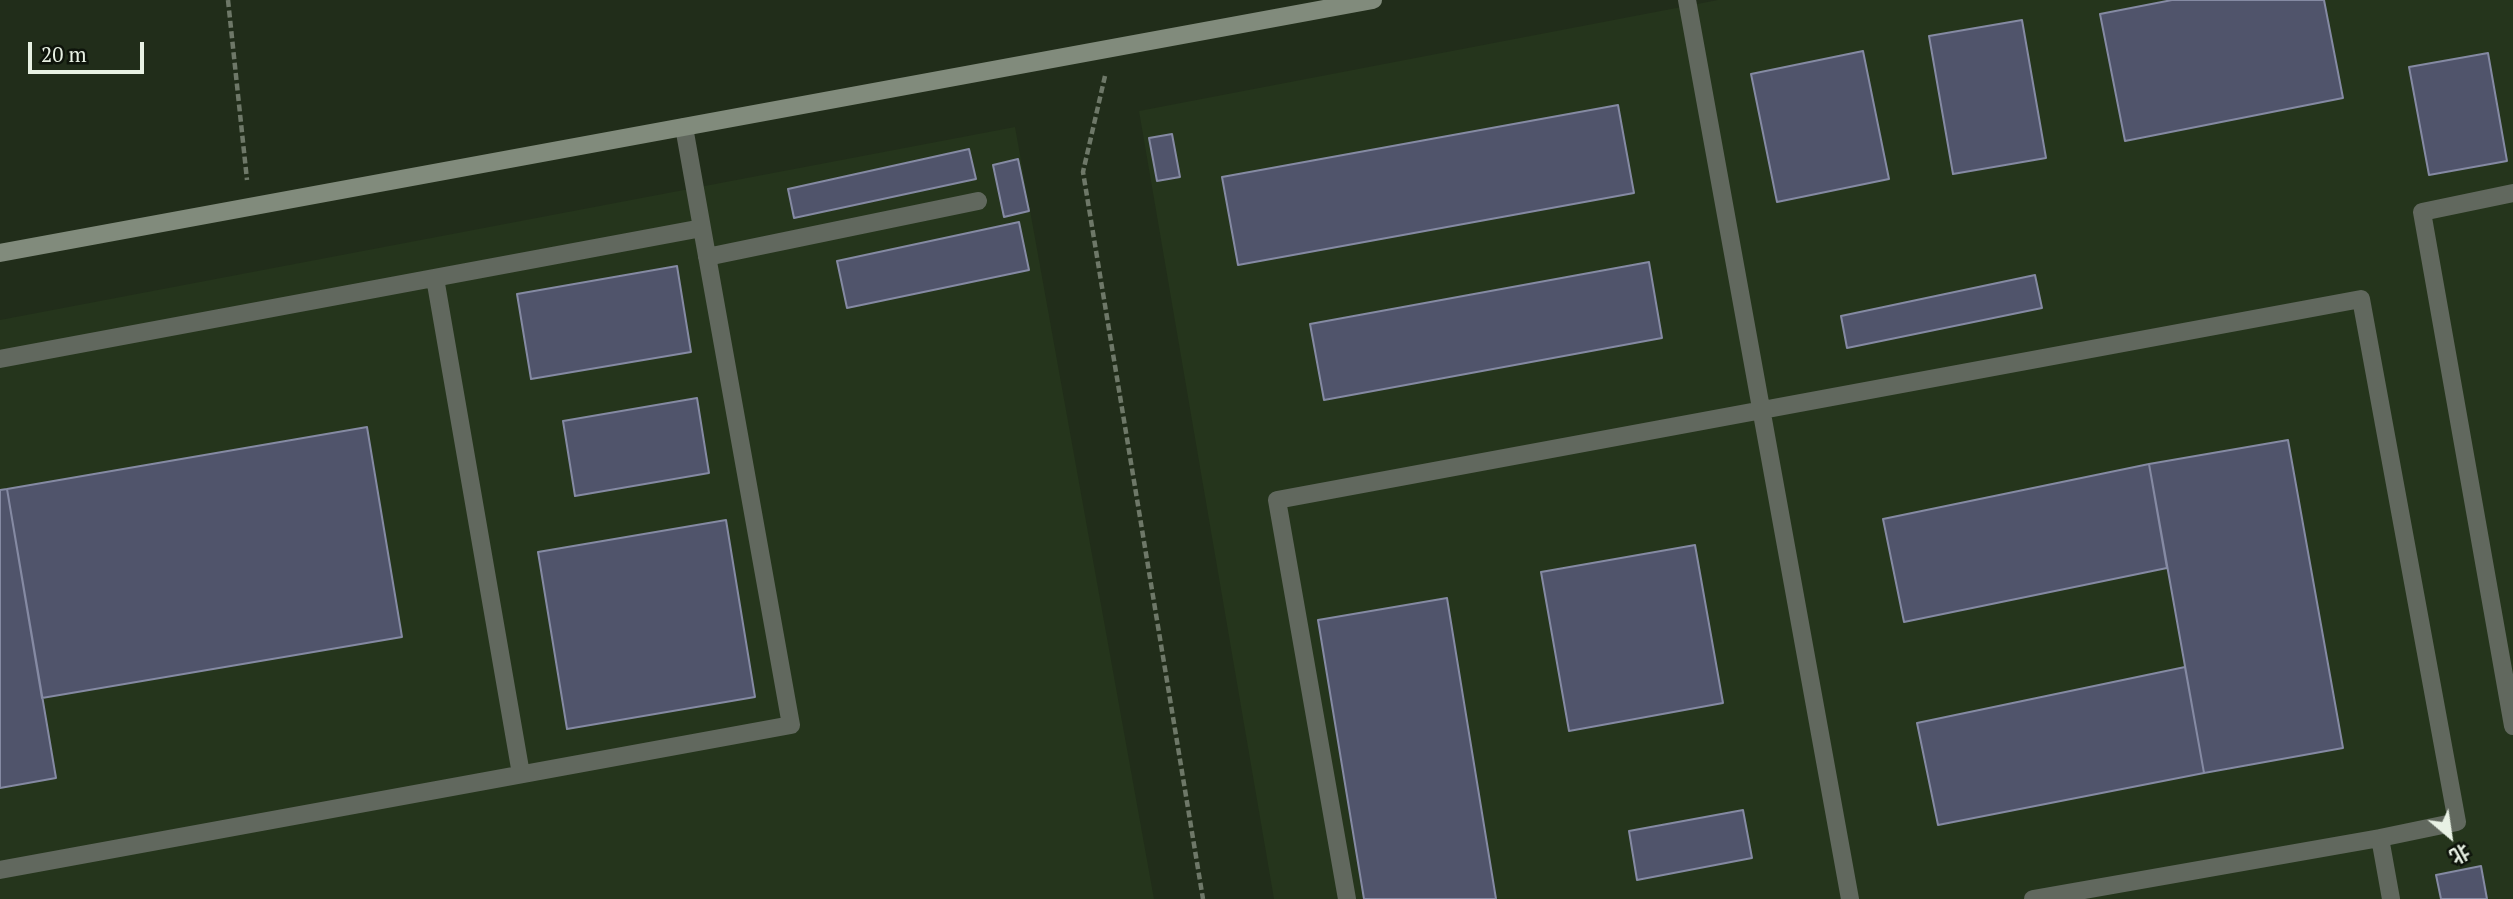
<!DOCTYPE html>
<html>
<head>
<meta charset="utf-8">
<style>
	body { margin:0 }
	#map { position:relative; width:2513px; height:899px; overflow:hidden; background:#212d1a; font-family:"PT Serif","Noto Sans SC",serif }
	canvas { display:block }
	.north { position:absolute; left:2415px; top:801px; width:70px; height:70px; -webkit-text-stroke:5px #0e140b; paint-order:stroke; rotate:151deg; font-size:19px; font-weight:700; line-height:28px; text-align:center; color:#e8f1e4 }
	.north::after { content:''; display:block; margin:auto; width:24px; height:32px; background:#e8f1e4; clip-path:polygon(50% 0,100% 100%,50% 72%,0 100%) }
	.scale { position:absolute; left:28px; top:42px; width:116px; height:32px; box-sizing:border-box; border:4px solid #e8f1e4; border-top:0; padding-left:9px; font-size:21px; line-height:24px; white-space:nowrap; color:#e8f1e4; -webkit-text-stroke:5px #0e140b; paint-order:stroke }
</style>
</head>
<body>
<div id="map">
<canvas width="2513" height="899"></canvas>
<div class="north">北</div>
<div class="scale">20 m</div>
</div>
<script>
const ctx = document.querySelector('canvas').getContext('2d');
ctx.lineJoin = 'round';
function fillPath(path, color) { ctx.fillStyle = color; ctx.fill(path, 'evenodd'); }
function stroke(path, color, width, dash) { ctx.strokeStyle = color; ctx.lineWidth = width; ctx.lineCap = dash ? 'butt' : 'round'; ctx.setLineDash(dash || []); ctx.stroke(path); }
const built = new Path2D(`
	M1718,0H2513V899H1274L1139,111Z
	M1015,127L1154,899H0V320Z`);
const building = new Path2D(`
	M2172,0H2324L2343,98L2125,141L2100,14Z
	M2022,20L2046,158L1953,174L1929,36Z
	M1863,51L1889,179L1777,202L1751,74Z
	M2488,53L2507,161L2429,175L2409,67Z
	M1618,105L1634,193L1238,265L1222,177Z
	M1172,134L1180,177L1157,181L1149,138Z
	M969,149L976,179L794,218L788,189Z
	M1018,159L1029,211L1004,217L993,165Z
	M1019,222L1029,270L847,308L837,261Z
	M1649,262L1662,338L1324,400L1310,324Z
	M677,266L691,352L531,379L517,294Z
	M2035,275L2042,308L1847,348L1841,316Z
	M697,398L709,473L575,496L563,421Z
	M367,427L402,637L42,698L7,489Z
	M2288,440L2343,748L2204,773L2149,464Z
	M2149,464L2167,568L1904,622L1883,519Z
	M7,489L56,778L0,788V490Z
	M726,520L755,697L567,729L538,552Z
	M1695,545L1723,703L1569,731L1541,572Z
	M1447,598L1496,899H1364L1318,620Z
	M2185,667L2204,773L1938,825L1917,723Z
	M1743,810L1752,858L1637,880L1629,831Z
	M2481,866L2487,899H2441L2436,875Z`);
const path = new Path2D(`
	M228,0L247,180
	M1105,76L1083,172L1203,899`);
const lane = new Path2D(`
	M1687,0L1850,899
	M684,127L702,228
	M2513,193L2422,212L2513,726
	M707,257L978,201
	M435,278L521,774
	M0,359L702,228L791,725L0,870
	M1347,899L1277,500L2361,299L2457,822L2380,838
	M2033,899L2380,838L2391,899`);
const secondary = new Path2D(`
	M0,253L1373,0`);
fillPath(built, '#25351c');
fillPath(building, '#50546b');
stroke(building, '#858aa3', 2);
stroke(path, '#6e7868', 4.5, [7, 3.5]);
stroke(lane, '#61685e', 18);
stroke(secondary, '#818b7c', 18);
</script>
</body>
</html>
